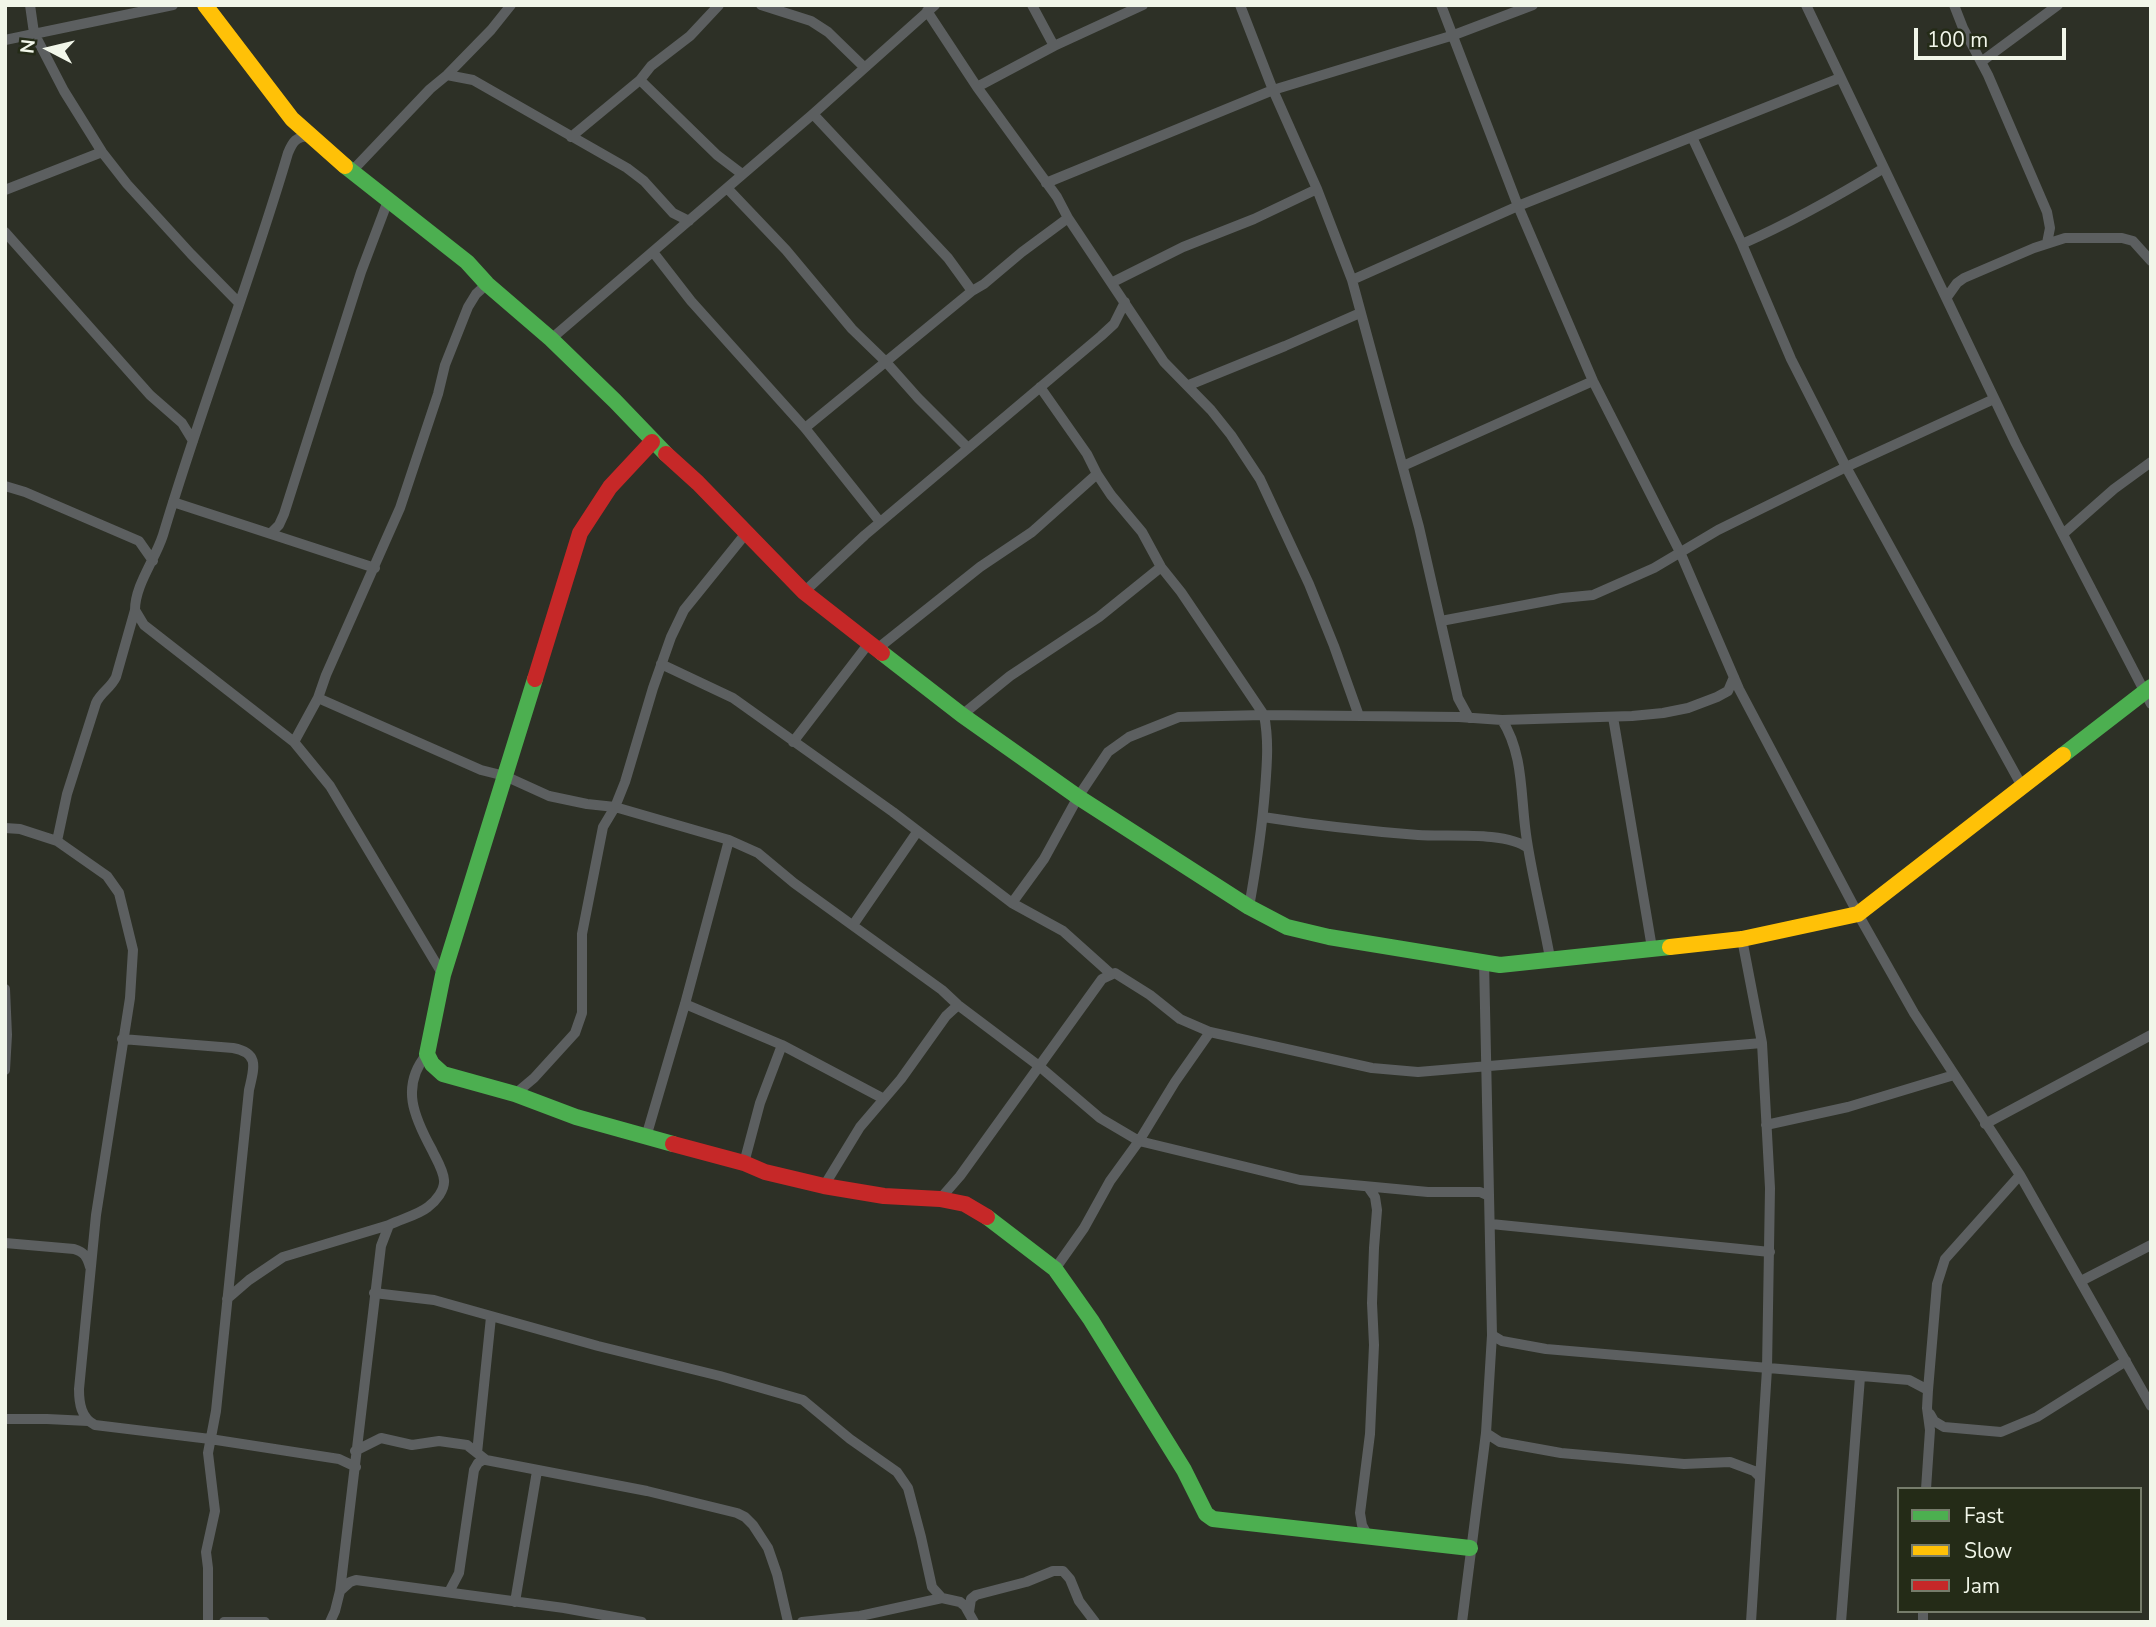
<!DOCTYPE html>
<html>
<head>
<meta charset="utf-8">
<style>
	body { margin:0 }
	#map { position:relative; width:2156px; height:1627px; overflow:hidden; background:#2d3026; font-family:"Nunito Sans",sans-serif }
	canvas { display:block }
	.frame { position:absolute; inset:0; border:7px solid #f1f6e9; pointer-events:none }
	.legend { position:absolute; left:1897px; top:1487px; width:245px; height:126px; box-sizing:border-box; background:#242b17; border:2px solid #767c6b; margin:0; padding:9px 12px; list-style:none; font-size:21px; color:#f1f6e9 }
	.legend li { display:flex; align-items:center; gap:14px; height:35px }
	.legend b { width:35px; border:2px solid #767c6b }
	.north { position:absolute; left:14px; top:14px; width:70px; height:70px; -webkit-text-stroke:5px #242b17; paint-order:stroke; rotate:277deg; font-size:19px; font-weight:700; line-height:28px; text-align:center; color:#f1f6e9 }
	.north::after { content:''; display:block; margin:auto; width:24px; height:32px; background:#f1f6e9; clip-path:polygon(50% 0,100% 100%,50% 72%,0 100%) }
	.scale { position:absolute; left:1914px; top:28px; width:152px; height:32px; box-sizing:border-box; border:4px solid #f1f6e9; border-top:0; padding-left:9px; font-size:21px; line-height:24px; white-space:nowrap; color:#f1f6e9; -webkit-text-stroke:5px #242b17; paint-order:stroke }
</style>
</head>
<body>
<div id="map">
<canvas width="2156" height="1627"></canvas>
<div class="frame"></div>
<ul class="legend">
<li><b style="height:9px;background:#4caf50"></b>Fast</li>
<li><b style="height:9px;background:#ffc107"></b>Slow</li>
<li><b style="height:9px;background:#c62828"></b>Jam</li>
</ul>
<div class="north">N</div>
<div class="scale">100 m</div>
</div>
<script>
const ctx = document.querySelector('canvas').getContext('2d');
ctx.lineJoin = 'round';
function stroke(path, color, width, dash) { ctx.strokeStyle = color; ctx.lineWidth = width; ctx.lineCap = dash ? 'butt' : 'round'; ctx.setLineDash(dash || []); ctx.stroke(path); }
const street = new Path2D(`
	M30,5L34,33L64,91L102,152L127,184L191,254L239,303
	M761,5L811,21L828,32L864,67
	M1032,5L1054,46
	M1240,5L1273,90L1317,189L1352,280L1419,527L1458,698L1469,718
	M1441,5L1518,206L1593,381L1680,552L1739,689L1858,914L1914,1013L2020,1175L2151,1406
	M1806,5L2016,444L2151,704
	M1954,5L1963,28L1988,75L2047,212L2050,228L2047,243
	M927,11L977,87L1057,197L1068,218L1164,362L1211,410L1231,435L1260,479L1309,584L1334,646L1359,716
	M5,40L173,5
	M1981,62L2058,5
	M447,75L473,80L627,168L644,181L673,213L689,221
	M640,80L717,155L742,174
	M977,87L1054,46L1143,5
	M813,114L948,258L972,291
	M309,136C296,137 293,141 288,153C250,282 201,407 163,535C155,560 135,585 135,610L144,625L294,742L330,786L443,975
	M571,137L640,80L651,66L690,36L719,5
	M1692,137L1742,244L1791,359L1846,467L2023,788
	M353,170L430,89L447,75L491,30L511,5
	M1046,183L1273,90L1454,35L1533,5
	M727,188L786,250L852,329L886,362L918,398L967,447
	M5,190L102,152
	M5,232L150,395L182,423L193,441
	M1742,244C1792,222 1838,196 1884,168
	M653,252L691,301L805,428L880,522
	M1352,280L1518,206L1840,78
	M1113,282L1183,247L1254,219L1317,189
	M1947,297L1957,283L1964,278L2034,248L2065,238H2122L2133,241L2151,261
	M551,339L813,114L935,5
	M1189,385L1285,346L1360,313
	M1040,387L1087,454L1097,474L1111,495L1142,532L1161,567L1181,592L1264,715C1269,740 1267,764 1265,790C1262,829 1256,868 1249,907
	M805,428L972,291L984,284L1022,252L1068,218
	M1403,466L1593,381
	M5,486L25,492L139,541L153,561
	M173,502L375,568
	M271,533L279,525L284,514L361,272L389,198
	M2063,534L2114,489L2151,462
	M804,592L865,535L1101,336L1114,324L1125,302
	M1441,621L1562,598L1593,595L1654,568L1718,530L1846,467L1994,399
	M877,649L980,567L1032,532L1097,474
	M661,664L733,698L893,812L1012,903L1063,931L1111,974
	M318,698L481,770L505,776L549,796L587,804L615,807L729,840L758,853L794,883L942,990L958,1005L1039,1066L1100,1118L1139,1141L1300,1180L1428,1192H1480L1489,1196
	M962,715L1010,676L1099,617L1161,567
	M1613,717L1652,948
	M1502,720C1525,756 1520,800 1527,841C1533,880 1543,919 1550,958
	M294,742L318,698L326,675L400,508L438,394L445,365L468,307L476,294L487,284
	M793,742L869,643
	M1263,817C1314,825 1366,831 1418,835C1448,837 1505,831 1528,848
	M5,828L20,829L57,841L107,876L119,893L133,950L130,998L96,1215L79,1389C79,1403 81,1418 95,1425L210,1439L339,1459L356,1467
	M57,841L67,794L96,703C101,692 111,688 116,677L135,610
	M1012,903L1044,859L1078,797L1108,752L1129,737L1179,717L1264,715L1459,717L1502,720L1632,716L1663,713L1688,708L1717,697L1728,691L1734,677
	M853,925L917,832
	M1742,939L1762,1043L1770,1188L1767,1369L1751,1622
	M5,989L7,1035L5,1070
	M685,1004L782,1045L884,1099
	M122,1039L233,1048C260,1053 254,1068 249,1090L216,1411L208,1453L215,1511L206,1552L208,1568V1622
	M515,1094L534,1078L575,1033L582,1013V934L603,827L615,807L625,782L653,688L671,637L684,610L747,532
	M1985,1124L2151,1035
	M1766,1125L1848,1107L1954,1075
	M646,1137L685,1004L729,840
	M744,1163L760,1103L782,1045
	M824,1186L860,1127L901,1079L946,1016L958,1005
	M1368,1187L1375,1197L1377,1210L1374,1248L1372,1303L1374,1345L1370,1434L1360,1513L1362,1525L1369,1538
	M940,1199L960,1176L1102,979L1115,973L1150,995L1180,1019L1210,1032L1372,1068L1418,1072L1762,1043
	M1491,1224L1770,1252
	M5,1243L74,1249C84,1252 87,1256 90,1267
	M1055,1269L1084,1228L1110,1181L1139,1141L1175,1082L1210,1032
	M2081,1281L2151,1245
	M374,1293L434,1300L598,1346L720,1376L803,1400L850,1439L897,1472L908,1488L921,1537L932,1587L942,1598
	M227,1299L249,1280L283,1257L389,1225
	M1492,1335L1502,1341L1546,1349L1909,1380L1928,1390
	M1930,1414L1934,1421L1944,1427L2001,1432L2037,1417L2126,1361
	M5,1419H47L88,1421
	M1486,1433L1500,1442L1561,1453L1684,1464L1730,1462L1754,1471L1760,1477
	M355,1451L381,1438L412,1445L439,1441L467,1445L486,1460L647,1491L737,1513L745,1517L753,1525L768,1548L777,1574L788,1622
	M477,1453L491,1317
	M1926,1489L1930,1430L1927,1408L1928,1390L1937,1284L1945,1259L2020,1175
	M340,1591L350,1582L356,1580L564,1608L642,1622
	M449,1592L459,1573L474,1470L478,1463L485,1459
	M515,1602L537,1471
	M969,1612L971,1599L976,1595L1026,1582L1053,1571H1063L1070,1579L1079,1601L1095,1622
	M224,1622H265
	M330,1622L335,1611L340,1591L381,1246L389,1225C401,1219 418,1215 428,1207C436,1201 445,1190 444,1180C443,1169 436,1159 432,1150C414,1117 400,1086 427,1054
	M802,1622L860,1616L942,1598L960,1602L965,1606L974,1622
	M1462,1622L1486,1433L1492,1335L1484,961
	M1841,1622L1860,1377
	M1923,1622V1611`);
const fast = new Path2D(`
	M345,166L467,262L487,284L551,339L615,401L666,454
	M882,653L962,715L1078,797L1249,907L1287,927L1329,937L1500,965L1670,947
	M535,679L443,975L427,1054L432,1064L443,1074L515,1094L576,1117L673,1144
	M2063,755L2151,687
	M987,1217L1055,1269L1091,1320L1184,1470L1206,1514L1213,1519L1470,1548`);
const slow = new Path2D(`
	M205,5L292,119L345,166
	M1670,947L1742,939L1858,914L2063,755`);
const jam = new Path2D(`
	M666,454L698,483L804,592L882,653
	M535,679L580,533L610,487L652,442
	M673,1144L744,1163L765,1172L824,1186L884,1196L940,1199L965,1204L987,1217`);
stroke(street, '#5c5f60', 10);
stroke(fast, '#4caf50', 16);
stroke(slow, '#ffc107', 16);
stroke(jam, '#c62828', 16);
</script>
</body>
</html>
